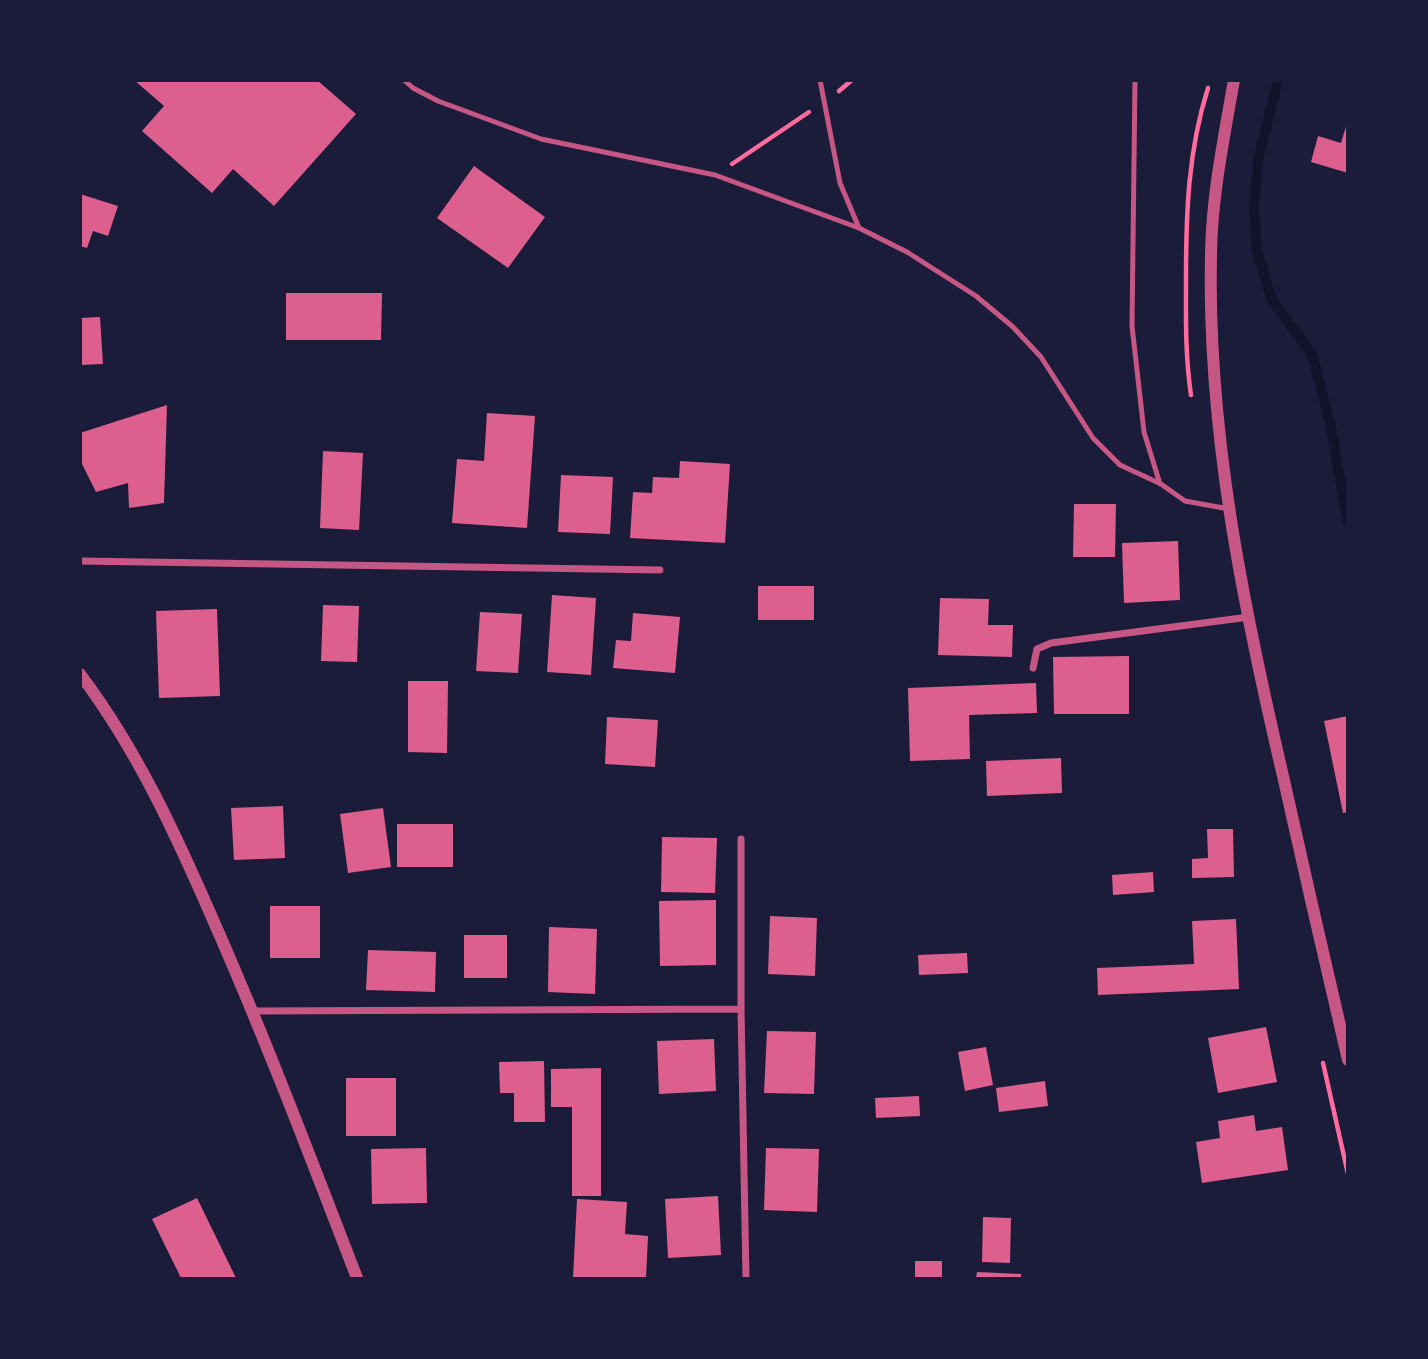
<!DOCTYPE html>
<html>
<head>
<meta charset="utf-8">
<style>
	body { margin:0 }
	#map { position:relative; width:1428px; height:1359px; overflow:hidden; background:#1b1b3a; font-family:"IBM Plex Sans",sans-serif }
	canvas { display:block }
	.frame { position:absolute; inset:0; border:82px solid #1b1b3a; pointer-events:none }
</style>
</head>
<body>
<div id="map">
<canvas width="1428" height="1359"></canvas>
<div class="frame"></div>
</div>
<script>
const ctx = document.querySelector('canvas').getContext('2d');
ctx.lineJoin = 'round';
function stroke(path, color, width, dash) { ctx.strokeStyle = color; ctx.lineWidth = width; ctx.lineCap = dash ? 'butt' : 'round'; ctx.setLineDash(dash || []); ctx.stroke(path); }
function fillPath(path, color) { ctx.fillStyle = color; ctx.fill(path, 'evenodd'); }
const stream = new Path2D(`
	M1278,80L1259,156L1254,205L1257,252L1272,300L1312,354L1330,423L1348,523`);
const building = new Path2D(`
	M134,80H317L356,114L274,206L233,169L212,193L142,131L164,106Z
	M1347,123L1348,173L1311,162L1318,136L1341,143Z
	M474,166L545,217L508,268L437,218Z
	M80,194L118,206L108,236L93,231L87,248L80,246Z
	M286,293H382L381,340H286Z
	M100,317L103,364L80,365V318Z
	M167,405L164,503L129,508L128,483L96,492L80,460V433Z
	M487,413L535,416L527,528L452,523L457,459L484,461Z
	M323,451L363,453L359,530L320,528Z
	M680,461L730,464L725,543L630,538L633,492L652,493L653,477L679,478Z
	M561,475L613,477L610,534L558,532Z
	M1074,504H1116L1115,557H1073Z
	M1178,541L1180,600L1124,603L1122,543Z
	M758,586H814V620H758Z
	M552,595L596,598L591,675L547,672Z
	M940,598L989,599L988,625H1013L1012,657L938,655Z
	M323,605L359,606L357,662L321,661Z
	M217,609L220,696L159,698L156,611Z
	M480,612L522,614L518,673L476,671Z
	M633,613L680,617L675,673L613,668L616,640L631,641Z
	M1129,656V714H1054L1053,657Z
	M408,681H448L447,753L408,752Z
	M1036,683L1037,713L969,715L970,759L910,761L908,688Z
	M1348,716V812L1343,813L1324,721Z
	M607,717L658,720L655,767L605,764Z
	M1061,758L1062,793L987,796L986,761Z
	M283,806L285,858L234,860L231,808Z
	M383,808L391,867L348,873L340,814Z
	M397,824H453V867H397Z
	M1207,829H1233L1234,877L1192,878V859L1208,858Z
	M662,837L717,838L715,893L661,892Z
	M1153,872L1154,892L1113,895L1112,875Z
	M716,900V965L660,966L659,901Z
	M270,906H320V958H270Z
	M770,916L817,918L815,976L768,974Z
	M1236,919L1239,989L1098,995L1097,968L1194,964L1192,921Z
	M549,927L597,929L595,994L548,992Z
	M464,935H507V978H464Z
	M368,950L436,952L435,992L366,990Z
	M967,953L968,973L919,975L918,955Z
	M1266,1027L1277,1082L1218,1093L1208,1038Z
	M767,1031L816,1032L814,1094L764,1093Z
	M714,1039L716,1091L659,1094L657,1041Z
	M986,1047L993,1085L965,1091L958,1052Z
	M544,1061L545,1122H514V1093H500L499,1062Z
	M601,1068V1196H572V1107H551V1069Z
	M346,1078H396V1136H346Z
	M1045,1081L1048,1106L999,1112L996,1088Z
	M919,1096L920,1116L876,1118L875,1098Z
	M1254,1115L1256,1131L1282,1127L1288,1170L1202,1183L1196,1142L1220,1138L1218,1121Z
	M426,1148L427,1203L372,1204L371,1149Z
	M766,1148L819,1149L817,1212L764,1210Z
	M718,1196L721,1255L668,1258L665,1199Z
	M197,1198L236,1278H181L152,1219Z
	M577,1199L627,1202L625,1234L648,1236L646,1278H573Z
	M983,1217L1011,1218L1010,1263L982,1262Z
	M915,1261H942V1278H915Z
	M977,1272L1021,1274V1278H976Z`);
const path = new Path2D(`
	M839,91L852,80
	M732,164L809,112
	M1191,395C1185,354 1186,319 1186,278C1186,213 1188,151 1208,88
	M1323,1063L1348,1174`);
const service = new Path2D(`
	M404,80L413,88L438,101L541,139L715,175L859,228L907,252L976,296L1013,327L1041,357L1093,438L1120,465L1161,484L1185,501L1229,509
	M820,80L840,183L859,228
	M1135,80L1132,326L1144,432L1160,484`);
const minor = new Path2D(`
	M80,561L660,570
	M1033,668L1037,649L1051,643L1249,617
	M741,839V1009L746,1278
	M253,1011L741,1009`);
const tertiary = new Path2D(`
	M1234,80C1224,138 1212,195 1211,253C1207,430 1243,605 1283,776C1304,871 1326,965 1348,1060
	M80,674C138,751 176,835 214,922C266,1040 311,1159 357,1278`);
stroke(stream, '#12122b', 10);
fillPath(building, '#dd5f8e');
stroke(path, '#ff6b9d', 4.5);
stroke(service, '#c65784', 5);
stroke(minor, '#c65784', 7);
stroke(tertiary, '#c65784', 12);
</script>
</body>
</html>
